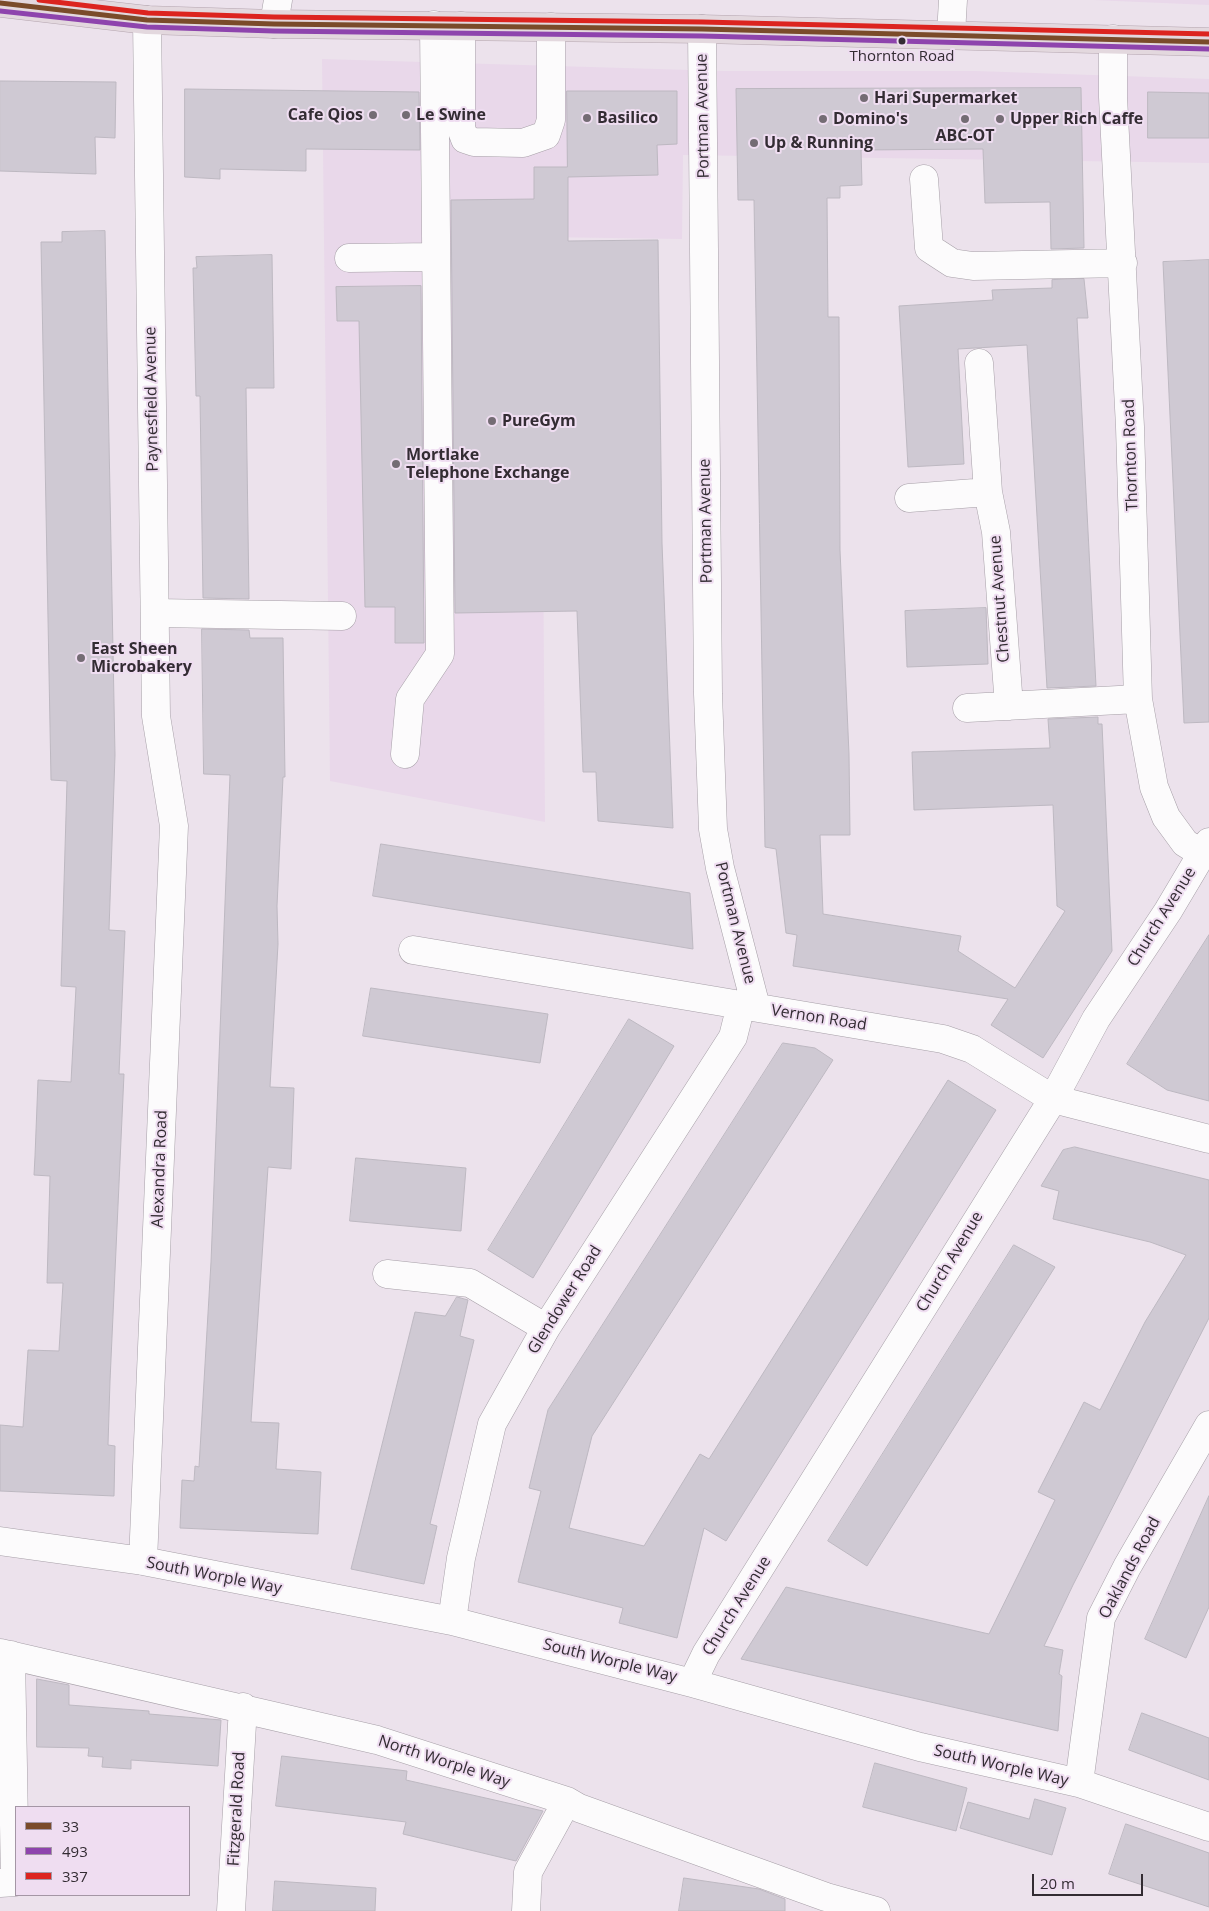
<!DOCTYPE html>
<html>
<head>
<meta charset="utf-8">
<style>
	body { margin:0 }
	#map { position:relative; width:1209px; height:1911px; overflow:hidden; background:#ece2ec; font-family:"Open Sans",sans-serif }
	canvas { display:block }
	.legend { position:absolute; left:15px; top:1806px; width:175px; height:90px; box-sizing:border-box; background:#efddf1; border:1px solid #a496a5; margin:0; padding:6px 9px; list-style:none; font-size:15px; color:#332c33 }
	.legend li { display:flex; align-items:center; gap:10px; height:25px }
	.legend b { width:25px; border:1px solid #a496a5 }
	.scale { position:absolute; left:1032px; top:1874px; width:111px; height:22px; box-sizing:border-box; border:2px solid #332c33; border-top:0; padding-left:6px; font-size:15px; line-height:18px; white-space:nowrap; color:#332c33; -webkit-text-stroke:4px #efddf1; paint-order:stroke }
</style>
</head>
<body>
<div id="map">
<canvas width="1209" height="1911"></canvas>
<ul class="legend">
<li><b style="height:6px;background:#7a4b2a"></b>33</li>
<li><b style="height:6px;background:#8e44ad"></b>493</li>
<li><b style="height:6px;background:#dc241f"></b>337</li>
</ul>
<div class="scale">20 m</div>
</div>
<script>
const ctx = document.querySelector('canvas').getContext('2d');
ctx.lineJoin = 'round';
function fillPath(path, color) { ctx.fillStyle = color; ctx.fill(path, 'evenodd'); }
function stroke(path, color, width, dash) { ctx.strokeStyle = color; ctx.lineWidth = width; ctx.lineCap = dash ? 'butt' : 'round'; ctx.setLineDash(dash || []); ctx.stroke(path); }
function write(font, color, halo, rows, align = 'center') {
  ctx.font = font + ' "Open Sans",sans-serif'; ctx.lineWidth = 4; ctx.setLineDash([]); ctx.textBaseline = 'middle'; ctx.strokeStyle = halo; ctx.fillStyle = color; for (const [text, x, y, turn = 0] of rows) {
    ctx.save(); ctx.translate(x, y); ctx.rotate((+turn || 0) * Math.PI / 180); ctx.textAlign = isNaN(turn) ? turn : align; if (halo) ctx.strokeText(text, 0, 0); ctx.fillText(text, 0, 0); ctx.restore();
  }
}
const built = new Path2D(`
	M1093,0H1209V5Z
	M322,59L724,71H976L1209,79V163L683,155L682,239L541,237L545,822L330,781Z`);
const building = new Path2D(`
	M0,81L116,82L115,138L95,137L96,174L0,171Z
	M1081,88L1084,248L1051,249L1050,202L985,203L983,149L861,150L862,185L840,186V198H827L828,317H839L840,550L849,754L850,835H820L823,914L961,936L958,951L1015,988L1065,911L1057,906L1053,805L914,810L912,752L1050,748L1048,719L1098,717V724H1102L1112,951L1043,1058L991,1025L1008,999L793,966L797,935L786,933L776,849L765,847L754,200H738L736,89Z
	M185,89L419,92L420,150L306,149V171L220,169V179L185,177Z
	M567,91H677V144L657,145L658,175L568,177V241L658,240L662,543L673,828L598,821L596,772H583L577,611L455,613L451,200L534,199V167H567Z
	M1148,92L1209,93V138H1148Z
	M105,231L115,755L109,930L125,931L119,1074H124L110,1381L108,1445L115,1446L114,1496L0,1491V1425L23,1427L28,1350L59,1351L63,1283H47L50,1176L34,1175L35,1156L38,1080L71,1082L76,987L61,986L67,781L51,780L41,242H62V232Z
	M272,255L274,388H246L249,599L203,598L200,396H196L193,268H197L196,257Z
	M1209,260V722L1184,723L1163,262Z
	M1084,279L1088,318H1077L1096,686L1047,688L1027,345L958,349L964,464L908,467L899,306L993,300L992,290L1052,288V280Z
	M421,286L424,643H395V607H365L359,321H337L336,287Z
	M986,608L988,664L907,667L905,611Z
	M202,629L249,630L250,638H283L285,777H283L277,906L278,944L270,1087L294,1088L291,1169L268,1167L251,1422L279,1423L276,1469L321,1472L318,1534L180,1528L182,1480L194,1481L195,1466L199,1467L211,1262L230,775L204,774Z
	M381,844L690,893L693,949L373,896Z
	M1209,935V1101L1167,1090L1127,1064Z
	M371,988L548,1014L540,1063L363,1036Z
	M629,1019L674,1046L533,1278L488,1250Z
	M783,1043L815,1048L833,1060L592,1436L569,1528L644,1546L700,1454L709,1459L948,1080L996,1110L726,1541L704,1528L677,1638L619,1623L623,1608L518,1582L541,1491L529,1488L548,1410Z
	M1075,1147L1209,1180V1318L1073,1585L1044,1646L1063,1650L1059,1674L1062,1676L1058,1731L741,1659L786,1587L989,1634L1055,1500L1038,1492L1084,1402L1100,1410L1145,1322L1186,1255L1150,1242L1053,1219L1059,1191L1041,1186L1063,1150Z
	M356,1158L466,1168L461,1231L350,1221Z
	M1014,1245L1055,1267L867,1566L828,1541Z
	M457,1297L468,1300L460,1336L474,1340L430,1524L437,1526L424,1584L351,1569L415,1312L445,1316Z
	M1209,1496V1607L1186,1658L1145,1639Z
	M37,1679L69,1685V1705L149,1711V1714L221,1720L218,1766L131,1760V1769L102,1767L103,1757L88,1756L89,1748L37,1747Z
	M1142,1713L1209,1738V1780L1129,1750Z
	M282,1756L407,1771L406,1780L543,1811L516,1861L403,1834L406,1822L276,1806Z
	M875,1763L967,1788L956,1831L863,1807Z
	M1035,1799L1066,1808L1052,1855L960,1828L968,1802L1029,1819Z
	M1126,1824L1209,1853V1907L1109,1874Z
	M684,1878L759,1889L785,1899V1911H679Z
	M275,1881L376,1888L375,1911H273Z`);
const minor = new Path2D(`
	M274,24L278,0
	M461,26V128L465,139L474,142L523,143L546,135L551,120V27
	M702,29L708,694L713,829L720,868L756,1007
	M951,34L953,0
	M1113,39V97L1130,427L1138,699L1154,787L1166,817L1185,843L1201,853
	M924,179L929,248L952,263L973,266L1123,263
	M349,258L436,257
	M979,363L988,492L996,532L1009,706
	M909,498L988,492
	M155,613L342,616
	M967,708L1138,699
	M405,754L410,699L440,654L434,25
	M413,950L943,1039L972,1049L1053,1099L1209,1139
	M387,1274L470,1283L546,1328
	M0,1541L143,1561L452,1621L692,1683L920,1747L1079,1783L1209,1827
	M143,1561L174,826L156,716L147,20
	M452,1621L461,1558L492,1424L546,1328L733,1037L741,1005
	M0,1653L377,1740L567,1801L579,1808L826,1897L876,1911
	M692,1683L706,1654L1053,1099L1096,1019L1168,911L1209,842
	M1079,1783L1101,1618L1127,1567L1209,1425
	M0,1883L15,1882L11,1655
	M231,1911L243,1707
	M526,1911L528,1872L567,1801`);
const highway = new Path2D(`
	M0,3L147,20L274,24L702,29L1209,42`);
const bus1 = new Path2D(`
	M0,3L147,20L274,24L702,29L1209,42`);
const bus2 = new Path2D(`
	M0,11L147,27L274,31L702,36L1209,49`);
const bus3 = new Path2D(`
	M39,0L148,13L274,17L702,22L1209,34`);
const markers = [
	[902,41,4.5,"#332c33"],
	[864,98,5,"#746c74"],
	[373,115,5,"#746c74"],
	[406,115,5,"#746c74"],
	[587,118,5,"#746c74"],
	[823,119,5,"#746c74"],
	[965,119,5,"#746c74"],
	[1000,119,5,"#746c74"],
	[754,143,5,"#746c74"],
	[492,421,5,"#746c74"],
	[396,464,5,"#746c74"],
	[81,658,5,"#746c74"]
];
const busNames = [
	["Thornton Road",902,57]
];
const poiNames = [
	["Hari Supermarket",874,98],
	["Cafe Qios",363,115,"right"],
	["Le Swine",416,115],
	["Basilico",597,118],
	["Domino's",833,119],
	["Upper Rich Caffe",1010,119],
	["ABC-OT",965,136,"center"],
	["Up & Running",764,143],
	["PureGym",502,421],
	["Mortlake",406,455],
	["Telephone Exchange",406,473],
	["East Sheen",91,649],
	["Microbakery",91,667]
];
const streetNames = [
	["Portman Avenue",703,116,-91],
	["Paynesfield Avenue",152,399,-91],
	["Thornton Road",1131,455,-92],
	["Portman Avenue",706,521,-91],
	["Chestnut Avenue",1000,599,-94],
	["Church Avenue",1162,917,-58],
	["Portman Avenue",735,923,76],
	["Vernon Road",819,1018,9],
	["Alexandra Road",160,1169,-88],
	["Church Avenue",950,1262,-59],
	["Glendower Road",565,1300,-58],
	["Oaklands Road",1130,1568,-62],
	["South Worple Way",214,1576,11],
	["Church Avenue",737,1606,-58],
	["South Worple Way",610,1661,14],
	["North Worple Way",444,1762,18],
	["South Worple Way",1001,1766,13],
	["Fitzgerald Road",237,1809,-87]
];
fillPath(built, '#e9d8ea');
fillPath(building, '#cfc9d3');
stroke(building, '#bdb8c1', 1);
stroke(minor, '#a69fa7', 29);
stroke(highway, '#b4a5af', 29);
stroke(minor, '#fcfbfc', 28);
stroke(highway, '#e3d8de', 28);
stroke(bus1, '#7a4b2a', 5);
stroke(bus2, '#8e44ad', 5);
stroke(bus3, '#dc241f', 5);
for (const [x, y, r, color] of markers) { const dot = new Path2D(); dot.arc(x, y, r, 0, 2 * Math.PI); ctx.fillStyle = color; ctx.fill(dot); stroke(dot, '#efddf1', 2); }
write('15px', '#332c33', '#efddf1', busNames);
write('bold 16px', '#332c33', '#efddf1', poiNames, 'left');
write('16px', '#332c33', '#efddf1', streetNames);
</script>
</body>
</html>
